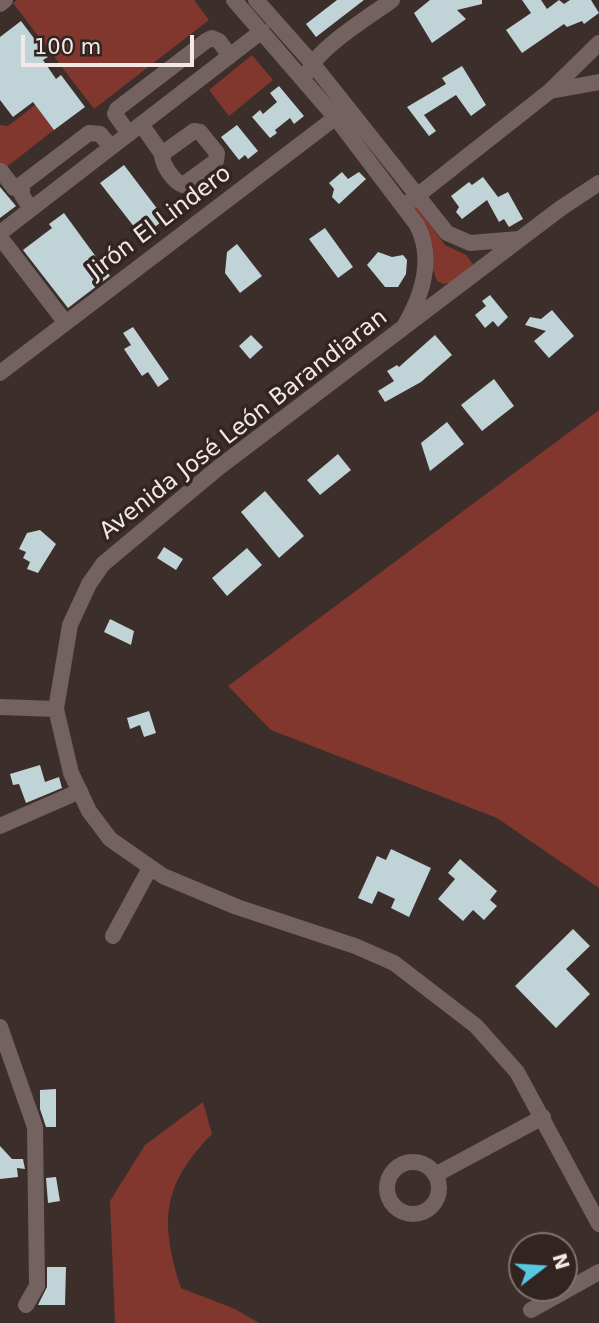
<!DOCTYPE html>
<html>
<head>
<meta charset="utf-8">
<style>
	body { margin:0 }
	#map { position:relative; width:599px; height:1323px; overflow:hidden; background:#3c2e2b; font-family:"DejaVu Sans",sans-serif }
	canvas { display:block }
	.north { position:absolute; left:508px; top:1232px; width:70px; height:70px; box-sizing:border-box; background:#322421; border:2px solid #7f7270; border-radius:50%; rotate:73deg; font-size:19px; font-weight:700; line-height:28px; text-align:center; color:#f2e8e6 }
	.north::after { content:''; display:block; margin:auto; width:24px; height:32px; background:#56c9e0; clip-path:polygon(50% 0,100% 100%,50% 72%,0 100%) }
	.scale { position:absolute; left:21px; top:35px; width:173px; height:32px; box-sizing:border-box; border:4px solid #f2e8e6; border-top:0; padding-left:9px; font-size:21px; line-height:24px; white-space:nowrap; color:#f2e8e6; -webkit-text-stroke:5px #322421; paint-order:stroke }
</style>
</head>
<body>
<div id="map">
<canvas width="599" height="1323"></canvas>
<div class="north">N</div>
<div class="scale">100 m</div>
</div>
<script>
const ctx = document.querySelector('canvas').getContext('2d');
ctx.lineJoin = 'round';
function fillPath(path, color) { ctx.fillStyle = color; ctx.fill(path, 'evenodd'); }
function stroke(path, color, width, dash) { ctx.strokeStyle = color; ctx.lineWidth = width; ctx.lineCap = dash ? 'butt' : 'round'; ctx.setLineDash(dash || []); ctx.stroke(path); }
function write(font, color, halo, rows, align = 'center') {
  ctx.font = font + ' "DejaVu Sans",sans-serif'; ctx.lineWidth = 7; ctx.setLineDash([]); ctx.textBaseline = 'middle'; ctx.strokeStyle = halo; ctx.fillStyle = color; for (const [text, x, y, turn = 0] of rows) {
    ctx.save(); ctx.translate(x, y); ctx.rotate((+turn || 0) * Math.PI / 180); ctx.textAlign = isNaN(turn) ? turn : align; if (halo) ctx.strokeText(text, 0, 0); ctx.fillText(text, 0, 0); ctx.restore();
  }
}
const green = new Path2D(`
	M17,0H194L209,20L94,109L13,3Z
	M252,55L273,80L229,116L209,90Z
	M35,105L54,130L0,172V125L8,126Z
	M416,206L445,245L466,255L473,264L453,282L443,284L437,281L412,211Z
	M599,410V888L497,818L271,730L228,686Z
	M203,1102L212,1134C161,1186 160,1222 181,1288L235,1309L259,1323H115L110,1201L145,1145Z`);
const building = new Path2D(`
	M337,0H364L316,37L306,24Z
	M430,0H482V4L457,10L466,19L432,43L414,13Z
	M522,0H541L547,9L559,0L564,4L570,0H591L599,13L584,24L582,21L567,27L564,24L522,53L506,30L531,13Z
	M21,21L48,57L43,60L56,79L61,75L85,107L54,130L33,102L13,117L0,100V37Z
	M462,66L486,105L471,116L456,95L424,115L436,131L429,136L407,107L446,84L442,78Z
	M279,86L304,116L294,124L290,118L275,130L277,133L270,138L252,117L260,110L263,114L277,102L270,93Z
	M237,125L258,151L248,159L245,155L239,160L221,137Z
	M124,165L165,219L142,237L100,183Z
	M342,172L348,179L359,172L366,179L339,204L332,197L334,189L329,183Z
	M483,177L498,197L508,192L523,219L509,227L504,219L499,222L487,200L462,219L456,212L459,207L451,196L469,182L472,185Z
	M0,187L16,206L0,218Z
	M64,213L110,276L68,308L23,250L52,228L49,224Z
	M325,228L353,267L338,278L309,239Z
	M237,244L262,276L240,293L225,273L227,252Z
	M378,252L392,257L403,255L407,260L406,274L398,287H385L367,265Z
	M490,295L508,317L498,327L493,321L485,328L475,315L486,306L482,301Z
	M552,310L574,336L549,358L534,341L546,331L525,325L530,317L541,319Z
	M133,327L169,379L158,387L148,372L142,376L124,349L131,345L123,333Z
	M251,335L263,347L250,359L239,346Z
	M435,335L452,355L421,382L385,402L378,391L394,381L387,371L397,365L399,367Z
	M494,379L514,406L482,431L461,405Z
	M447,422L464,444L430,471L421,443Z
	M338,454L351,470L320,495L307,480Z
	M265,491L304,536L279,558L241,512Z
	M40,530L56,544L38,573L27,569L30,562L23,558L26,552L19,549L27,533Z
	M164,547L183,559L176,570L157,558Z
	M247,548L262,565L227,596L212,578Z
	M110,619L134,631L131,645L104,632Z
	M149,711L156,733L144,737L140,725L130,729L127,718Z
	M40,765L45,782L59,777L62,788L26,803L19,784L13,785L10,774Z
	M391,849L431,868L409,917L391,908L395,899L378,891L372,904L358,898L377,856L386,860Z
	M460,859L497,891L490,900L497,906L484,920L473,910L463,921L438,899L455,879L448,873Z
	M573,929L590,946L566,969L590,994L556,1028L515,986Z
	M56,1089V1127H46L40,1109V1090Z
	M0,1146L12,1159H23L25,1169L17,1168L18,1177L0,1179Z
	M56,1177L60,1201L48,1203L46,1178Z
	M47,1267H66L65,1305H38L47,1287Z`);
const minor = new Path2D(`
	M234,0L336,118L417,225C434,258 423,294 405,325
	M256,0L312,63L447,233L470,243L519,239
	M0,4L5,0
	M309,71C316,49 372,15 392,0
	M550,91L599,82
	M141,124L162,154
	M194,131L200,132L217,153L216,161L183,185C173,181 162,165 162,154Z
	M129,134L115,114L117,109L206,41L212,38L219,41L230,56
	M1,171L14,188L20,190
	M599,183L561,208L218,468L103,564L89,584L70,625L56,709L71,773L89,811L110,839L163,876L237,907L355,946L394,963L476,1026L517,1072L599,1224
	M408,203L550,91L599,43
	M31,209L22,195V184L89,133L100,134L111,147
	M0,233L262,31
	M0,237L65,322
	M0,373L348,108
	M0,707L56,709
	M0,826L80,791
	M113,936L150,868
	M0,1027L35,1127L37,1286L26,1305
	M387 1188a26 26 0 1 1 52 0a26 26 0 1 1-52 0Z
	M435,1175L543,1117
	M531,1310L599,1272`);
const streetNames = [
	["Jirón El Lindero",160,223,-37],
	["Avenida José León Barandiaran",244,425,-38]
];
fillPath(green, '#81372d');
fillPath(building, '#c0d3d7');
stroke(minor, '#73625f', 16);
write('23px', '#f2e8e6', '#322421', streetNames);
</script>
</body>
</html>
